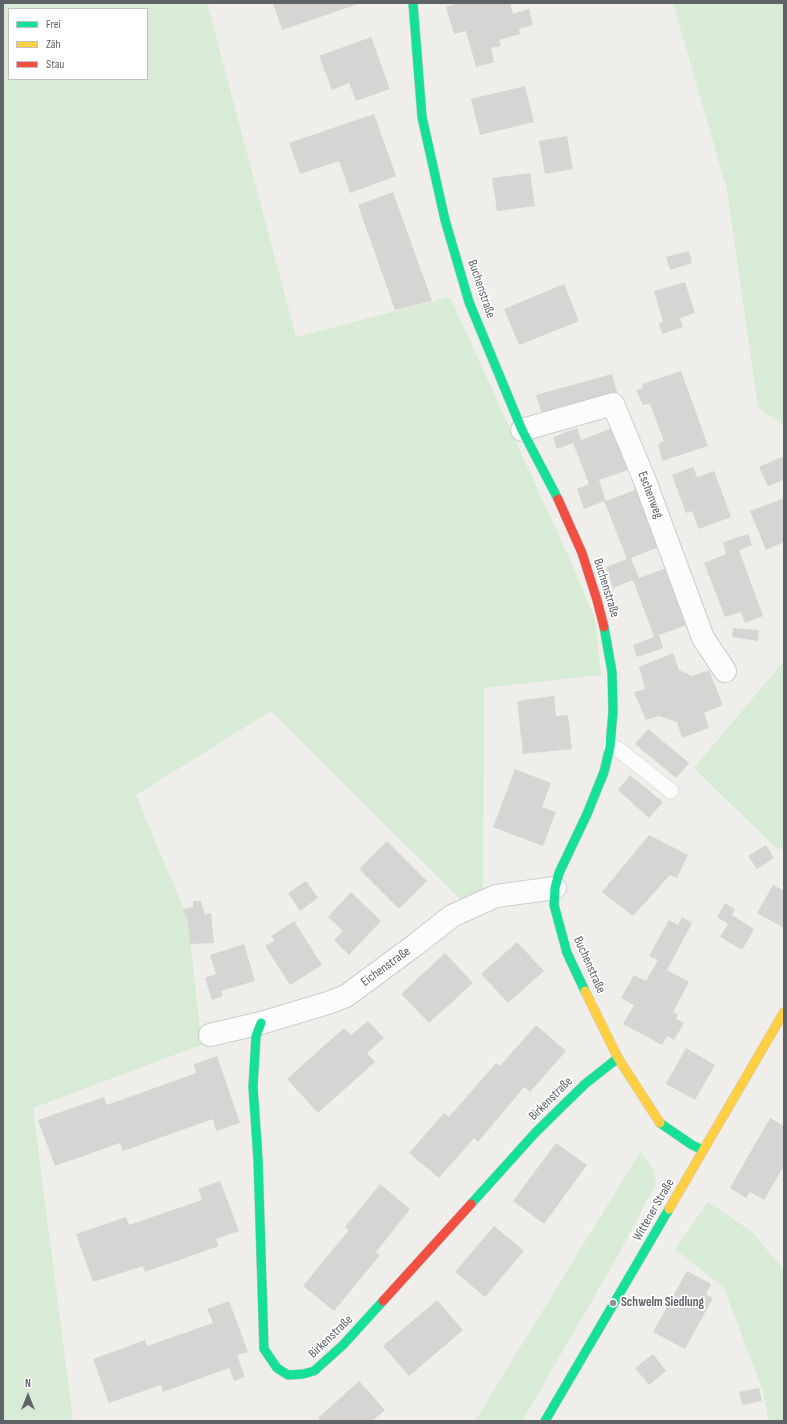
<!DOCTYPE html>
<html>
<head>
<meta charset="utf-8">
<style>
	body { margin:0 }
	#map { position:relative; width:787px; height:1424px; overflow:hidden; background:#efeeea; font-family:"Sofia Sans Condensed",sans-serif }
	canvas { display:block }
	.frame { position:absolute; inset:0; border:4px solid #5f6368; pointer-events:none }
	.legend { position:absolute; left:8px; top:8px; width:140px; height:72px; box-sizing:border-box; background:#fff; border:1px solid #bfc1c3; margin:0; padding:5px 7px; list-style:none; font-size:12px; color:#5f6368 }
	.legend li { display:flex; align-items:center; gap:8px; height:20px }
	.legend b { width:20px; border:1px solid #bfc1c3 }
	.north { position:absolute; left:8px; top:1376px; width:40px; height:40px; -webkit-text-stroke:3px #fff; paint-order:stroke; rotate:0deg; font-size:11px; font-weight:700; line-height:16px; text-align:center; color:#5f6368 }
	.north::after { content:''; display:block; margin:auto; width:14px; height:18px; background:#5f6368; clip-path:polygon(50% 0,100% 100%,50% 72%,0 100%) }
</style>
</head>
<body>
<div id="map">
<canvas width="787" height="1424"></canvas>
<div class="frame"></div>
<ul class="legend">
<li><b style="height:5px;background:#16e098"></b>Frei</li>
<li><b style="height:5px;background:#ffcf43"></b>Zäh</li>
<li><b style="height:5px;background:#f24e42"></b>Stau</li>
</ul>
<div class="north">N</div>
</div>
<script>
const ctx = document.querySelector('canvas').getContext('2d');
ctx.lineJoin = 'round';
function fillPath(path, color) { ctx.fillStyle = color; ctx.fill(path, 'evenodd'); }
function stroke(path, color, width, dash) { ctx.strokeStyle = color; ctx.lineWidth = width; ctx.lineCap = dash ? 'butt' : 'round'; ctx.setLineDash(dash || []); ctx.stroke(path); }
function write(font, color, halo, rows, align = 'center') {
  ctx.font = font + ' "Sofia Sans Condensed",sans-serif'; ctx.lineWidth = 3.5; ctx.setLineDash([]); ctx.textBaseline = 'middle'; ctx.strokeStyle = halo; ctx.fillStyle = color; for (const [text, x, y, turn = 0] of rows) {
    ctx.save(); ctx.translate(x, y); ctx.rotate((+turn || 0) * Math.PI / 180); ctx.textAlign = isNaN(turn) ? turn : align; if (halo) ctx.strokeText(text, 0, 0); ctx.fillText(text, 0, 0); ctx.restore();
  }
}
const green = new Path2D(`
	M3,3H207L296,337L450,297L574,569L595,619L601,675L484,688L483,892L461,900L271,711L136,795L188,919L200,1030L206,1043L33,1108L73,1421H3ZM9,9H147V79H9Z
	M673,3H784V426L758,407L727,190Z
	M784,661V846L778,850L694,768Z
	M640,1152L652,1167L656,1183L615,1261L522,1421H475Z
	M708,1202L751,1231L784,1270V1421H769L762,1389L724,1288L675,1249Z`);
const building = new Path2D(`
	M273,3H361L282,30Z
	M459,3H510L513,14L529,9L533,25L519,29L520,34L499,40L501,46L491,48L494,62L476,67L466,31L454,34L446,7Z
	M371,37L390,89L356,101L349,83L332,90L319,56Z
	M525,86L534,122L480,135L471,99Z
	M374,114L396,176L350,193L339,161L300,174L289,143Z
	M567,136L573,169L545,174L539,141Z
	M530,173L535,206L497,211L492,178Z
	M393,192L432,301L395,310L358,205Z
	M689,251L692,263L670,270L666,257Z
	M685,282L695,313L680,318L683,327L662,334L659,323L663,322L654,291Z
	M564,284L579,321L519,345L504,309Z
	M681,371L708,446L662,461L658,444L664,441L650,404L643,405L636,390L643,388L642,384Z
	M612,374L617,392L542,414L536,395Z
	M577,428L581,440L612,428L628,470L599,480L606,501L637,489L659,547L631,558L639,578L669,567L690,624L659,635L663,648L637,657L633,645L654,637L633,580L613,588L606,567L627,559L604,501L584,509L577,489L589,484L573,443L557,449L553,437Z
	M784,456V480L768,486L759,467Z
	M693,467L697,477L714,471L731,517L699,529L692,511L686,513L672,475Z
	M784,498V542L766,550L750,511Z
	M748,534L752,545L739,550L763,616L745,623L741,612L725,617L704,563L726,554L723,542Z
	M733,628L759,630L758,641L732,637Z
	M673,653L679,670L692,676L709,670L723,705L704,713L709,728L682,738L677,722L659,716L646,720L634,692L645,689L639,667Z
	M554,696L556,716L568,715L572,749L523,754L517,701Z
	M648,729L689,763L676,778L635,744Z
	M515,769L551,783L542,807L556,812L543,846L493,827Z
	M630,775L663,802L649,818L618,790Z
	M649,835L688,855L677,878L670,875L633,916L602,892Z
	M387,841L427,881L399,909L359,869Z
	M766,845L774,858L757,869L748,856Z
	M306,881L318,898L300,911L288,893Z
	M773,885L784,891V928L757,913Z
	M351,892L381,921L349,955L334,940L343,931L328,917Z
	M193,901H201L205,915L211,913L214,943L190,944L188,921L183,909L193,907Z
	M725,903L735,909L732,915L754,929L742,950L720,937L728,924L717,917Z
	M682,917L692,923L667,970L689,982L673,1012L678,1015L676,1019L684,1023L674,1040L667,1036L662,1045L623,1024L634,1005L621,998L634,975L646,981L658,960L649,956L669,920L678,925Z
	M294,921L322,965L290,985L265,946L275,940L271,936Z
	M517,942L544,971L508,1003L481,974Z
	M244,944L255,981L221,991L223,996L212,1000L205,978L216,974L210,955Z
	M445,953L473,983L429,1023L401,994Z
	M368,1021L384,1038L367,1053L375,1062L318,1113L287,1079L344,1028L351,1035Z
	M536,1025L566,1051L530,1092L524,1087L478,1142L474,1138L439,1178L409,1153L444,1113L449,1117L496,1063L500,1066Z
	M686,1048L715,1065L695,1100L666,1084Z
	M217,1056L240,1123L216,1131L213,1119L123,1151L120,1143L55,1166L38,1120L104,1097L107,1105L196,1073L194,1064Z
	M770,1118L784,1126V1166L764,1200L750,1192L746,1198L730,1188Z
	M556,1143L587,1165L544,1224L513,1201Z
	M220,1181L239,1231L216,1239L219,1246L145,1272L143,1266L93,1282L76,1234L126,1217L129,1225L202,1200L198,1189Z
	M380,1184L410,1209L376,1252L380,1255L334,1311L303,1286L349,1230L345,1227Z
	M494,1226L524,1251L485,1297L455,1272Z
	M687,1271L711,1284L706,1294L713,1298L685,1349L653,1332Z
	M437,1300L463,1330L409,1376L383,1346Z
	M229,1301L248,1352L237,1355L245,1377L234,1381L229,1368L163,1392L161,1385L109,1403L93,1359L145,1340L147,1346L213,1323L207,1309Z
	M653,1354L666,1371L649,1385L635,1368Z
	M359,1381L385,1410L372,1421H321L318,1418Z
	M759,1388L762,1401L742,1405L739,1392Z`);
const lane = new Path2D(`
	M610,747L618,749L671,791`);
const street = new Path2D(`
	M522,430L613,404L645,481L703,638L725,671
	M210,1035L261,1023L328,1003L346,996L415,945L452,916L496,896L555,888`);
const fast = new Path2D(`
	M413,3L422,117L445,220L469,302L522,430L558,499
	M585,991L567,953L554,905L555,888L559,873L587,814L604,772L610,747L613,711L612,672L604,627
	M261,1023L256,1036L253,1087L258,1159L264,1349L277,1368L288,1375L303,1374L314,1371L343,1345L383,1301
	M660,1123L692,1145L703,1150
	M471,1204L535,1133L585,1084L618,1058
	M545,1421L669,1209`);
const slow = new Path2D(`
	M585,991L618,1058L660,1123
	M669,1209L784,1012`);
const jam = new Path2D(`
	M558,499L582,553L597,600L604,627
	M383,1301L471,1204`);
const markers = [
	[613,1303,4,"#919496"]
];
const streetNames = [
	["Buchenstraße",481,289,71],
	["Eschenweg",650,495,69],
	["Buchenstraße",606,588,73],
	["Buchenstraße",589,965,66],
	["Eichenstraße",386,967,-36],
	["Birkenstraße",551,1099,-45],
	["Wittener Straße",654,1210,-60],
	["Birkenstraße",331,1337,-44]
];
const poiNames = [
	["Schwelm Siedlung",621,1303]
];
fillPath(green, '#d8ebd6');
fillPath(building, '#d6d5d3');
stroke(lane, '#cbcccc', 16);
stroke(street, '#cbcccc', 24);
stroke(fast, '#cacacb', 10);
stroke(slow, '#cacacb', 10);
stroke(jam, '#cacacb', 10);
stroke(lane, '#fdfcfc', 15);
stroke(street, '#fdfcfc', 22);
stroke(fast, '#16e098', 9);
stroke(slow, '#ffcf43', 9);
stroke(jam, '#f24e42', 9);
for (const [x, y, r, color] of markers) { const dot = new Path2D(); dot.arc(x, y, r, 0, 2 * Math.PI); ctx.fillStyle = color; ctx.fill(dot); stroke(dot, '#fff', 1.5); }
write('13px', '#5f6368', '#fff', streetNames);
write('bold 13px', '#5f6368', '#fff', poiNames, 'left');
</script>
</body>
</html>
